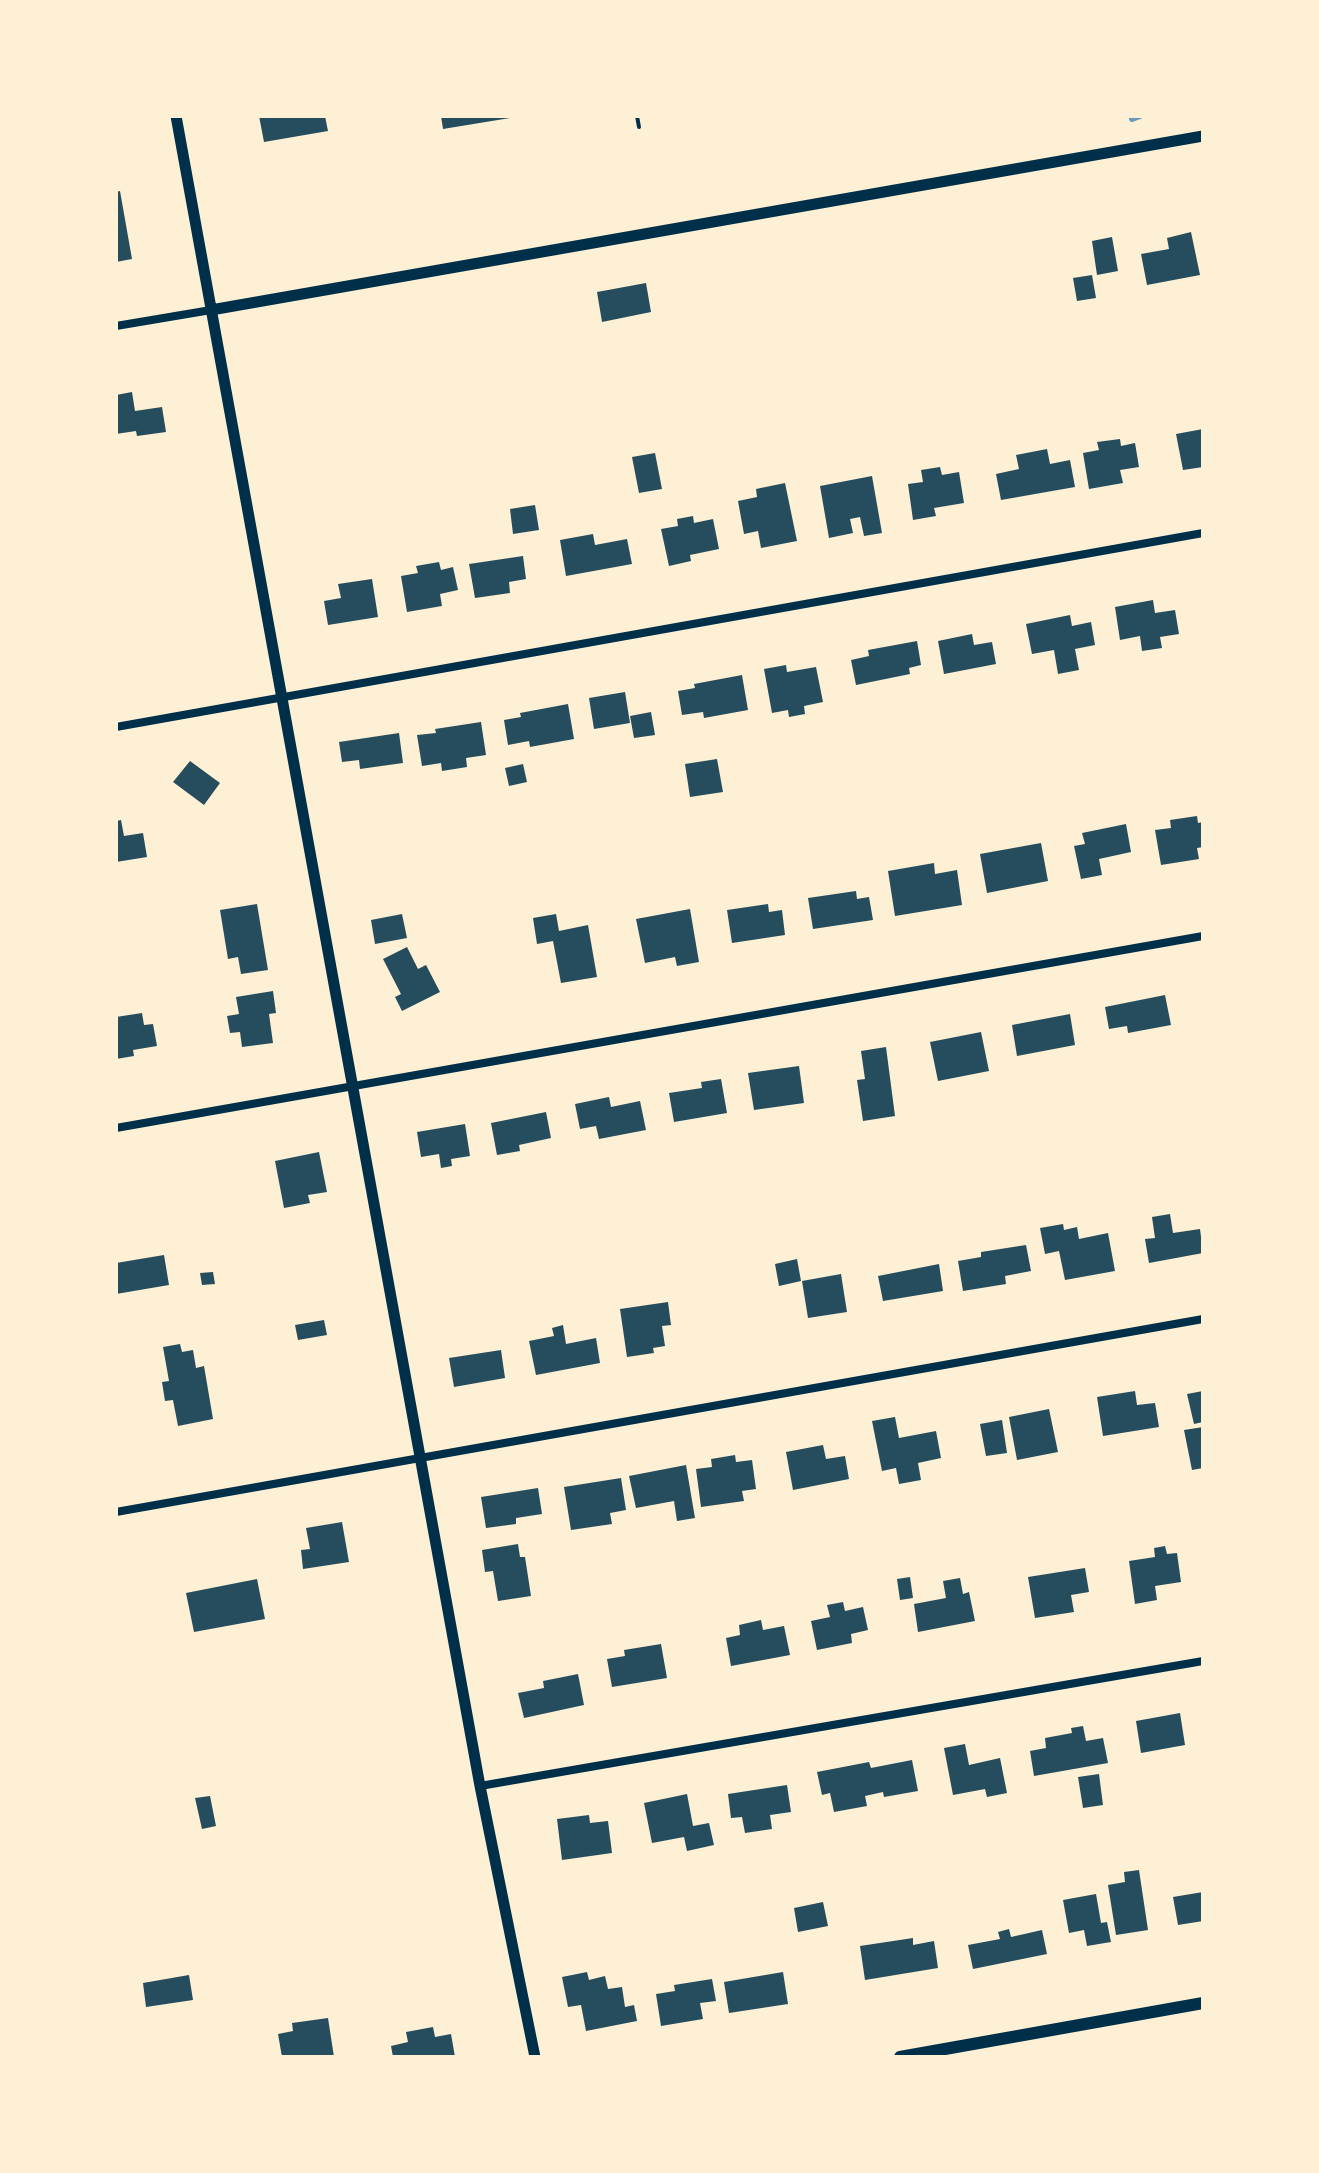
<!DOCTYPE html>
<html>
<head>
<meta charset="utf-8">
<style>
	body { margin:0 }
	#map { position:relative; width:1319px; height:2173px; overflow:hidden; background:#fdf0d5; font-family:"Noto Sans",sans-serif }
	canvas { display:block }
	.frame { position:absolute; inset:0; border:118px solid #fdf0d5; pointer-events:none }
</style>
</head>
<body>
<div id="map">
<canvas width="1319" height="2173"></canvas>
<div class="frame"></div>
</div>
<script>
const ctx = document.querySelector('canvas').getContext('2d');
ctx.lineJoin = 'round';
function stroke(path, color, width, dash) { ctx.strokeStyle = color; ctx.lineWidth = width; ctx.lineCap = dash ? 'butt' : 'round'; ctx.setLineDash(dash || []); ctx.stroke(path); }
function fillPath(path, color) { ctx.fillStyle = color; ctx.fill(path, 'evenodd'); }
const stream = new Path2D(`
	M1132,119L1140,116`);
const building = new Path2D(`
	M259,116H325L328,131L264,142Z
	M441,116H509L510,118L443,129Z
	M120,191L132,259L116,262V192Z
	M1191,232L1200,275L1147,285L1141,254L1169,249L1167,238Z
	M1112,237L1118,271L1097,275L1092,241Z
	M1092,275L1096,298L1077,301L1073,278Z
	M646,283L651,312L602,322L597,292Z
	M132,392L135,411L162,407L166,432L137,436L136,431L116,434V395Z
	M1203,429V467L1183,470L1176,434Z
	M1120,439L1121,446L1135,443L1139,467L1120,470L1123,483L1089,489L1083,453L1099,450L1097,442Z
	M1047,449L1050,464L1070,460L1075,487L1001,500L996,474L1019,469L1016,455Z
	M655,453L662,489L639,493L632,457Z
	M940,467L942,475L959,472L964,503L934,508L936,516L913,520L908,484L923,482L921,470Z
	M872,476L882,533L864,536L860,517L850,519L853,533L829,538L820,486Z
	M785,483L797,541L761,548L758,531L744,534L738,501L757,497L756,489Z
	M535,505L539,530L513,534L510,509Z
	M693,516L694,523L713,519L719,549L690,555L691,561L669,566L661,529L678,526L677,519Z
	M593,534L595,545L627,539L632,564L566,576L560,540Z
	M523,556L526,579L509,582L510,593L475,598L469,564Z
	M439,562L441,570L453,567L458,590L440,594L442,606L407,612L401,576L418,573L416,566Z
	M372,579L378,617L328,625L324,601L341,598L338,584Z
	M1153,600L1155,613L1175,610L1179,634L1160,637L1162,648L1142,651L1140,636L1120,640L1115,607Z
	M1070,615L1072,626L1091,622L1095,645L1075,649L1079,670L1058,674L1054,650L1032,654L1026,624Z
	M972,634L974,645L992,642L996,664L944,674L938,641Z
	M917,641L921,665L909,668L910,674L856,685L851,660L869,656L868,650Z
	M786,665L787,672L816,667L823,702L804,706L805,714L789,717L788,710L772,713L764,669Z
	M742,675L748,710L704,718L703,712L682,715L678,691L695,688L694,684Z
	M625,692L630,723L594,729L589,698Z
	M568,704L574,739L530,747L529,741L508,745L504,720L521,717L520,713Z
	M651,712L655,735L634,738L630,716Z
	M481,722L486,755L466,758L467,767L442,771L441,763L422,766L417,735L436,733L435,729Z
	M399,733L403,763L360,769L359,760L342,762L339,742Z
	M717,759L723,792L690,797L685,764Z
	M190,761L220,783L204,805L173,782Z
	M523,764L527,782L509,786L505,768Z
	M1197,816L1198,823L1203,822V847L1197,848L1199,859L1161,865L1155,830L1171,828L1170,820Z
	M121,820L124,836L143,833L147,857L116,862V821Z
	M1126,824L1131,852L1099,859L1102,875L1081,879L1074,846L1085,844L1082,833Z
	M1041,843L1048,881L987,893L980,854Z
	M934,863L935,874L957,870L962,905L895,916L888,871Z
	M856,891L857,899L869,897L873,920L813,929L808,898Z
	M257,904L268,970L241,974L238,957L228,959L220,910Z
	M768,904L769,912L782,910L785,935L732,943L727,910Z
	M690,909L699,962L677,966L675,957L645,963L636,919Z
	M402,914L407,938L375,944L371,920Z
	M556,914L559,931L588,925L597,977L561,983L553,941L537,944L533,918Z
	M407,947L418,969L426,965L440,992L402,1011L395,997L401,994L383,959Z
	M273,991L276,1013L269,1014L273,1043L242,1047L240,1032L230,1033L227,1016L239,1014L236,997Z
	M1165,995L1171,1025L1128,1033L1127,1026L1109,1029L1105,1007Z
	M142,1013L144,1025L153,1024L157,1046L133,1050L134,1056L116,1059V1017Z
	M1070,1014L1075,1045L1017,1056L1012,1025Z
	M981,1032L989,1071L938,1081L930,1042Z
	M886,1047L895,1116L863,1121L857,1080L865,1079L861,1051Z
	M799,1066L804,1103L754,1110L748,1073Z
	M721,1079L727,1113L674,1122L669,1093L702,1088L701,1082Z
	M609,1097L611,1107L640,1101L646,1130L599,1139L596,1126L580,1129L575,1104Z
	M546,1112L551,1138L519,1145L520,1151L497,1155L491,1123Z
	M465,1124L470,1156L451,1159L452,1166L441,1168L439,1154L421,1157L417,1132Z
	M319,1152L327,1192L308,1195L310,1203L284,1208L275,1161Z
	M1170,1214L1173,1233L1200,1229L1203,1253L1149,1263L1145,1239L1155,1238L1152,1217Z
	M1063,1224L1064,1230L1077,1227L1079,1239L1108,1233L1115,1271L1065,1280L1059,1251L1045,1254L1040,1228Z
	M1026,1245L1031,1271L1005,1276L1006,1284L963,1291L958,1261L981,1257V1252Z
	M164,1255L169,1285L116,1294V1263Z
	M797,1259L801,1281L779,1286L775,1264Z
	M939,1264L943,1291L883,1301L878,1276Z
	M213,1272L215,1284L202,1285L200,1273Z
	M841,1274L847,1312L808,1318L802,1281Z
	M668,1302L671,1325L662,1326L665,1346L653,1348L654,1353L627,1357L620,1309Z
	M324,1320L327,1335L298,1340L295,1325Z
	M563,1325L566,1344L596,1338L600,1363L536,1375L529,1341L554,1336L552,1328Z
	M180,1344L182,1352L193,1350L196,1368L204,1366L213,1419L178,1426L173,1400L165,1401L162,1382L169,1381L163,1347Z
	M501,1350L505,1378L454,1387L449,1358Z
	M1135,1391L1137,1405L1155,1403L1159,1427L1103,1436L1097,1397Z
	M1203,1391V1422L1194,1424L1187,1394Z
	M1049,1409L1058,1452L1017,1460L1009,1417Z
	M895,1417L899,1438L936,1431L941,1458L918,1463L921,1480L899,1484L896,1468L882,1471L872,1421Z
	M1002,1420L1007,1453L986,1456L980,1424Z
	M1203,1427V1468L1192,1470L1184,1430Z
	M823,1445L826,1459L845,1456L849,1479L793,1490L786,1452Z
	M735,1455L736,1462L752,1460L756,1489L742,1491L744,1501L701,1507L696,1469L712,1467L711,1459Z
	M686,1465L695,1518L677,1521L674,1501L636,1508L629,1476Z
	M621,1478L626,1510L610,1513L612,1524L571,1530L564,1487Z
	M538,1488L542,1514L516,1518V1524L486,1528L481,1497Z
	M342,1522L349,1562L303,1569L301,1550L310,1549L306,1528Z
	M518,1544L520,1557H525L531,1596L498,1601L493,1571L485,1572L482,1550Z
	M1165,1546L1167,1554L1177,1553L1181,1582L1155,1586L1157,1600L1135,1604L1129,1561L1155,1557L1154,1548Z
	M1085,1568L1089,1592L1071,1595L1074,1612L1035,1618L1028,1577Z
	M910,1577L913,1598L900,1600L897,1579Z
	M960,1578L963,1594L969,1592L975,1621L918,1632L914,1604L946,1598L943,1581Z
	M257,1579L265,1619L194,1632L186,1593Z
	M843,1602L845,1611L863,1607L868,1630L851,1634L852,1643L817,1650L811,1621L830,1617L827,1605Z
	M761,1620L763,1630L784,1626L790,1655L731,1666L726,1638L740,1635L739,1625Z
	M661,1644L667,1678L612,1687L607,1659L625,1656L624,1650Z
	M578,1674L584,1705L524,1718L518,1693L544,1688L543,1681Z
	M1180,1713L1185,1745L1141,1753L1136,1721Z
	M1083,1726L1086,1741L1103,1738L1108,1763L1034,1776L1030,1751L1046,1748L1045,1738L1072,1733L1071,1728Z
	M965,1744L969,1765L1000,1758L1007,1793L987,1797L985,1789L953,1795L944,1748Z
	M912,1760L918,1791L884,1797L883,1792L865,1796L867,1806L834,1812L830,1793L822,1795L817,1772L869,1762L871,1768Z
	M1099,1774L1103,1805L1083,1808L1078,1777Z
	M787,1785L791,1812L770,1815L772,1829L745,1833L742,1817L731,1818L728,1794Z
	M687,1794L693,1826L709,1823L714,1845L687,1851L684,1837L652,1843L644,1803Z
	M210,1796L216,1826L202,1829L195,1798Z
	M589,1815L590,1823L608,1821L612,1853L562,1860L557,1819Z
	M1139,1870L1148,1930L1116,1935L1108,1885L1125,1882L1124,1872Z
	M1203,1892V1921L1178,1925L1173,1897Z
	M1096,1894L1101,1923L1107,1922L1111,1942L1087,1946L1084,1930L1069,1933L1063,1900Z
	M823,1902L828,1926L798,1932L794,1908Z
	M1009,1929L1011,1937L1042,1930L1047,1954L973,1969L968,1945L1000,1939L998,1932Z
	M913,1938V1945L934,1941L938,1968L865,1980L860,1946Z
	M587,1972L589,1980L605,1976L608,1989L622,1987L625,2007L634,2005L637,2021L586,2031L581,2005L568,2007L562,1977Z
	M783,1972L788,2004L729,2013L724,1982Z
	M189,1975L193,2000L146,2007L143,1983Z
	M712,1979L716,2001L700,2003L703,2019L661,2026L656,1994L675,1991L674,1985Z
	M328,2018L334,2057H282L278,2034L293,2031L292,2023Z
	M433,2027L435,2037L451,2034L455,2057H393L391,2046L408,2042L406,2032Z`);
const service = new Path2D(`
	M637,116L639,127`);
const minor = new Path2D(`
	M116,326L211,310
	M116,727L1203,533
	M116,1128L1203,936
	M116,1512L1203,1319
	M480,1786L1203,1661`);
const tertiary = new Path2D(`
	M176,116L480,1786L535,2057
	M211,310L1203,136`);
const secondary = new Path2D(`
	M900,2057L1203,2003`);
stroke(stream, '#669bbc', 6);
fillPath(building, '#264d5e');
stroke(service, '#003049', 4);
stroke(minor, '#003049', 8);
stroke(tertiary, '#003049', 11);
stroke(secondary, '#003049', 12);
</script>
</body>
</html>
